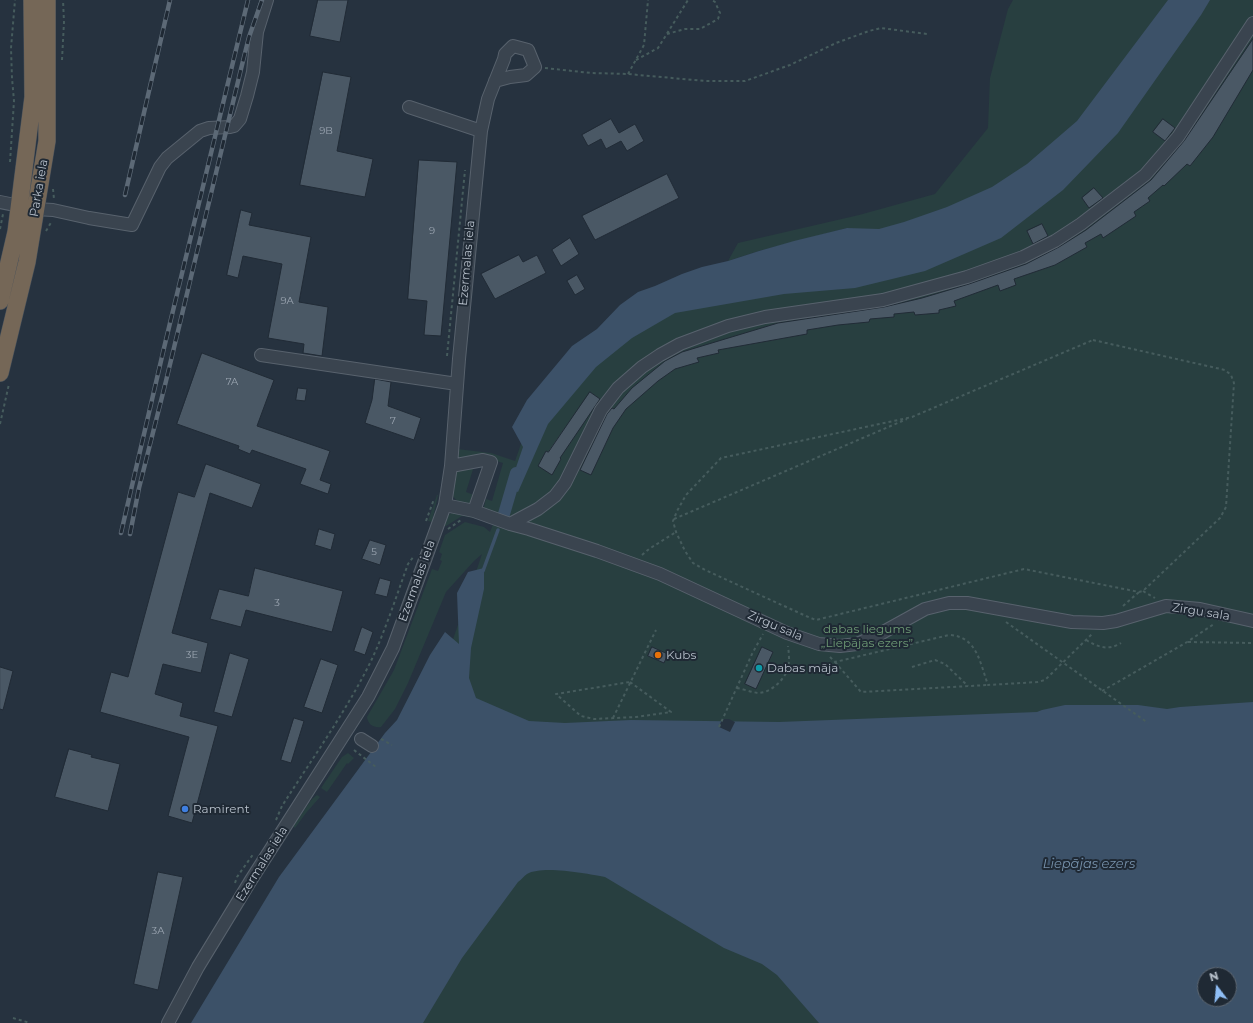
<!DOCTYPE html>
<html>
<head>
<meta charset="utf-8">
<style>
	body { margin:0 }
	#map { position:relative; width:1253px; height:1023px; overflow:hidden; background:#26323f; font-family:Montserrat,sans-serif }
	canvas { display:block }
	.north { position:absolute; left:1197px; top:967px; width:40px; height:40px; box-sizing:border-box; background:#1f2934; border:1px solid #5b6570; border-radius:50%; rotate:344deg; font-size:11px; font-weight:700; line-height:16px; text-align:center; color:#b6bfca }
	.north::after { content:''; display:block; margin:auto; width:14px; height:18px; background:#8fbef6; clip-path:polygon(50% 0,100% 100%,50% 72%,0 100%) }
</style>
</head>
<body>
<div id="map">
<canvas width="1253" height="1023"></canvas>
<div class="north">N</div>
</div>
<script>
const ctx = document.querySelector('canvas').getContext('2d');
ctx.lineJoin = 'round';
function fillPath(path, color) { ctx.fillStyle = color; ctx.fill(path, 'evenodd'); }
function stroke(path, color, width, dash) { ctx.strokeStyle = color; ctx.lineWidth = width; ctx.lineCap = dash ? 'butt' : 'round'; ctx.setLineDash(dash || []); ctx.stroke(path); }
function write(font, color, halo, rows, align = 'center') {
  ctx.font = font + ' Montserrat,sans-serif'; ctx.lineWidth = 4; ctx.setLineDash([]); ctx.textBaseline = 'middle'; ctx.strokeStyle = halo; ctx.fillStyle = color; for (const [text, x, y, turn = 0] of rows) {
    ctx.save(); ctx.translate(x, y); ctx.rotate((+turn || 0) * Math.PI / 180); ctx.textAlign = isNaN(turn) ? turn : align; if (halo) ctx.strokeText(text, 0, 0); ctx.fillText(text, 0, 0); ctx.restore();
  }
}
const green = new Path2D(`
	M1013,0H1253V1023H242L428,713L482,554L474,561L446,592L408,683L395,709L381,727C374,728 368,725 367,717L394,670L432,569L438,571L442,561L440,560L442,554L439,552L445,535L465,522L484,527L490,532L497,514L483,510L486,499L492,501L503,463L487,458L457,461V449L491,453L515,461L527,427L620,328L857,229L847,228L759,251L728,261L738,243L859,215L935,194L988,128L990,78L1008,9ZM1205,975H1229V999H1205Z
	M474,466L466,492L474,495L472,503L468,505C445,499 452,488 456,470Z
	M437,495H438L432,522L428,521Z
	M455,512L476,517L474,518L462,516L446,526H443C445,518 447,514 455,512Z
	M348,753L354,758L348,764L347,763L327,792L321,788L342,757Z
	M317,795L320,797L306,813L295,828L293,826L312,799Z`);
const water = new Path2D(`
	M1168,0H1210L1201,15L1118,133L1063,190L1001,238L925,271L855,288L784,294L675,313L632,338L596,367L548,424L518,492L514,490L510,485L523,447L512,427L527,400L572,346L597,329L620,305L638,292L655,286L682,274L702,267L728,261L759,251L794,241L847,228L879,229L904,222L947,207L992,187L1027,164L1077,121Z
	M484,568V589L471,648L469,678L476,698L529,721L565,723L631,720L779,722L1037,712L1042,710L1065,705H1138L1167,709L1180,707L1253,702V1023H819L777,975L762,964L724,948L605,877C588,874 543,865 527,874C524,876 521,880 518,882L462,958L423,1023H191L279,877L385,733L397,720L430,655L445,632L459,644L457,593L468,572ZM1205,975H1229V999H1205Z`);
const pier = new Path2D(`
	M722,719H729L735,722L730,732L719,727Z`);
const stream = new Path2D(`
	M483,571L498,530`);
const canal = new Path2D(`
	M504,514L516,473`);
const building = new Path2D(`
	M318,0H348L340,42L310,36Z
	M1253,39V70L1213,137L1190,166L1187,164L1164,186L1163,185L1148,198L1150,201L1134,212L1136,216L1103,238L1101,234L1085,243L1087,247L1055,265L1014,279L1016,285L1000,291L998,285L954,301L956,306L939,310V313L915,315L914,312L894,314V317L870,319L869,322L838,325L807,330V334L718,350L719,353L697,358L699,362L675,369L658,381L626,409L613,428L591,475L580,470L607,414L612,408L614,409L632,388L665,361L682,352L778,323L884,307L922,298L969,284L1026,264L1059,247L1086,230L1151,180L1184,141Z
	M323,72L351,77L337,151L373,159L365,197L300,185Z
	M611,119L619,133L635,124L644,141L627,151L621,141L606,149L601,139L588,146L582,135Z
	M1163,119L1175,128L1165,141L1153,132Z
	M419,160L457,162L441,336L424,335L427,301L408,299Z
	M667,174L679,198L595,240L582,216Z
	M1094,188L1103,198L1089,208L1082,198Z
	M241,210L252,213L249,225L311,237L299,302L328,307L322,356L303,353L304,344L268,338L282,264L243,256L238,278L227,275Z
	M1042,224L1048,236L1033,244L1027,231Z
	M570,238L579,254L561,266L552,250Z
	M519,255L523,262L537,255L546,273L495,299L481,274Z
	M577,275L585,289L575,295L567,281Z
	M202,353L274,380L257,426L330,451L320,480L331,484L328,494L300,484L306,469L252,450L250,454L238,449L239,446L177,424Z
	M375,379L391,382L388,406L421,418L414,440L365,423L372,400Z
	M298,388L307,389L305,401L296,400Z
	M590,392L600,399L560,458L561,459L552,475L538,466L546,451L548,452Z
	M206,464L261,484L252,508L210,493L172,633L208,643L201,673L163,664L155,694L183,703L180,716L218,726L192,823L168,816L189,737L100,712L111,672L128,677L178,492L194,497Z
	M319,529L335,534L331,550L315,545Z
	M370,540L386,545L380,565L362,559Z
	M255,568L343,591L332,632L246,610L241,627L210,619L219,589L248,596Z
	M380,578L391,581L387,597L375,594Z
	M362,627L373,632L365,655L354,651Z
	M652,647L668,654L664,663L648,656Z
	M762,647L773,652L756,689L745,684Z
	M230,653L249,659L232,717L214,712Z
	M321,659L338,665L322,713L304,707Z
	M0,667L13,671L3,710L0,709Z
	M294,718L304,721L291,763L281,760Z
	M69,749L92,755L91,757L120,764L108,811L55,797Z
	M158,872L183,877L158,990L134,984Z`);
const path = new Path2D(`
	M667,34L685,29H700L718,19L720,13L715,2L712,0
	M62,60L64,22L63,0
	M636,60L658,48L688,0
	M545,68L591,73L628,74L705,81H745L790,65L836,43L869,31L881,28L927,34
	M628,74L644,45L648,0
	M10,162L14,101L12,78L11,48L15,0
	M53,189L54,199
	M0,229L3,214
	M46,231L52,221
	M1093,340L1225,370L1231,375L1234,383L1226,507L1220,518L1143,591L1139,592L1024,569L816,620L806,616L705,570L693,563L685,551L676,532L673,521L677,511L686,495L721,458L912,417Z
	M447,356L465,170
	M0,424L9,384
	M674,519L907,419
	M426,521L434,499
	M448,529L461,520
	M642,555L649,549L676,532
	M1143,591L1155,598
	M1123,606L1139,592
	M1006,622L1148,723
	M1086,640C1098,647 1108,651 1121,643
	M1188,642L1253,643
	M830,657L835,662L949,635C977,636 980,663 988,685L1038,682L1045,680L1093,633
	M835,662L861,692L988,685
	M912,667L935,660L945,664L968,686
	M630,682L671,712L636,717L594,719L581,716L556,694Z
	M737,688C743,689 751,692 758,693C770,693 783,681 787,671C790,663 789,654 788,646
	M1102,691L1187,642L1214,624
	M613,718L656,630
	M719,727L752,654L763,634
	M381,739L392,745
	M354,750L376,767
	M276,820L282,806C312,759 345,713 370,663C385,632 396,597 408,564L414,556
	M235,883L237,877L254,853
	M13,1018L30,1023`);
const minor = new Path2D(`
	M409,107L481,131
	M0,202L35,209L53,210L89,218L132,225L160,167L167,158L200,131L209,128L230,127L234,126L240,119L247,96L253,72L257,32L267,0
	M261,355L457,384
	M451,466L483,460L491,462L474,511
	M445,505L474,511L510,524L529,529L597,551L660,574L787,633L819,644L840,646L857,644L878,635L925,609L949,603H967L1072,622L1103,623L1116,621L1166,606L1200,609L1253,621
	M510,524L538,509L555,496L565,483L601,410L618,388L642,367L660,355L680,344L728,326L765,317L883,300L967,277L1023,257L1055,241L1081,224L1145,175L1178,137L1253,23
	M361,739L372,746
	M168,1023L198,967L251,880L368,697L393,648L445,505L451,466L459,359L481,131L488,99L504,59L505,54L513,46L528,50L535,67L526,75L510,77L495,81`);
const highway = new Path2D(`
	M0,301L16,232L33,97L32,0
	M0,373L27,262L47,141V0`);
const rail = new Path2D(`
	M125,195L170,0
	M121,533L164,348L248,0
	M130,534L139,488L166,381L241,69L249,37L262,0`);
const markers = [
	[658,655,4,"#e8710a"],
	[759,668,4,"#0f9aa8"],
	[185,809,4,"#3f7fe0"]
];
const numberNames = [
	["9B",326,131],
	["9",432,231],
	["9A",287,301],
	["7A",232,382],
	["7",393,421],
	["5",374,552],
	["3",277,603],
	["3E",192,655],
	["3A",158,931]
];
const streetNames = [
	["Parka iela",39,188,-80],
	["Ezermalas iela",467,263,-85],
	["Ezermalas iela",417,581,-70],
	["Zirgu sala",1201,612,9],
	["Zirgu sala",775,626,23],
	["Ezermalas iela",262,864,-58]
];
const parkNames = [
	["dabas liegums",867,629],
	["„Liepājas ezers”",867,643]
];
const poiNames = [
	["Kubs",666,655],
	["Dabas māja",767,668],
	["Ramirent",193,809]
];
const waterNames = [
	["Liepājas ezers",1089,864]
];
fillPath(green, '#283f40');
fillPath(water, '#3c5168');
fillPath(pier, '#26323f');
stroke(stream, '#3c5168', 3.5);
stroke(canal, '#3c5168', 12);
fillPath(building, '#4a5865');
stroke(building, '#212b36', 1);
stroke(minor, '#58626d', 14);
stroke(highway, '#454f5a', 18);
stroke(path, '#465c5d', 2, [3, 3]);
stroke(minor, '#3a444f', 12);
stroke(highway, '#756757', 17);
stroke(rail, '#5c6976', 4.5);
stroke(rail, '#1f2934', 3, [9]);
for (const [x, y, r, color] of markers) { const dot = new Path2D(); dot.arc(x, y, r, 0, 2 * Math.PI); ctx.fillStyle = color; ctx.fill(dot); stroke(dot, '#1f2934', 1.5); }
write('10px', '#9ba5b1', null, numberNames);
write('12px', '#b6bfca', '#1f2934', streetNames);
write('12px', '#6e9a75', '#1f2934', parkNames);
write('12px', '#b6bfca', '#1f2934', poiNames, 'left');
write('italic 13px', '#7792ac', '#1f2934', waterNames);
</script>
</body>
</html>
